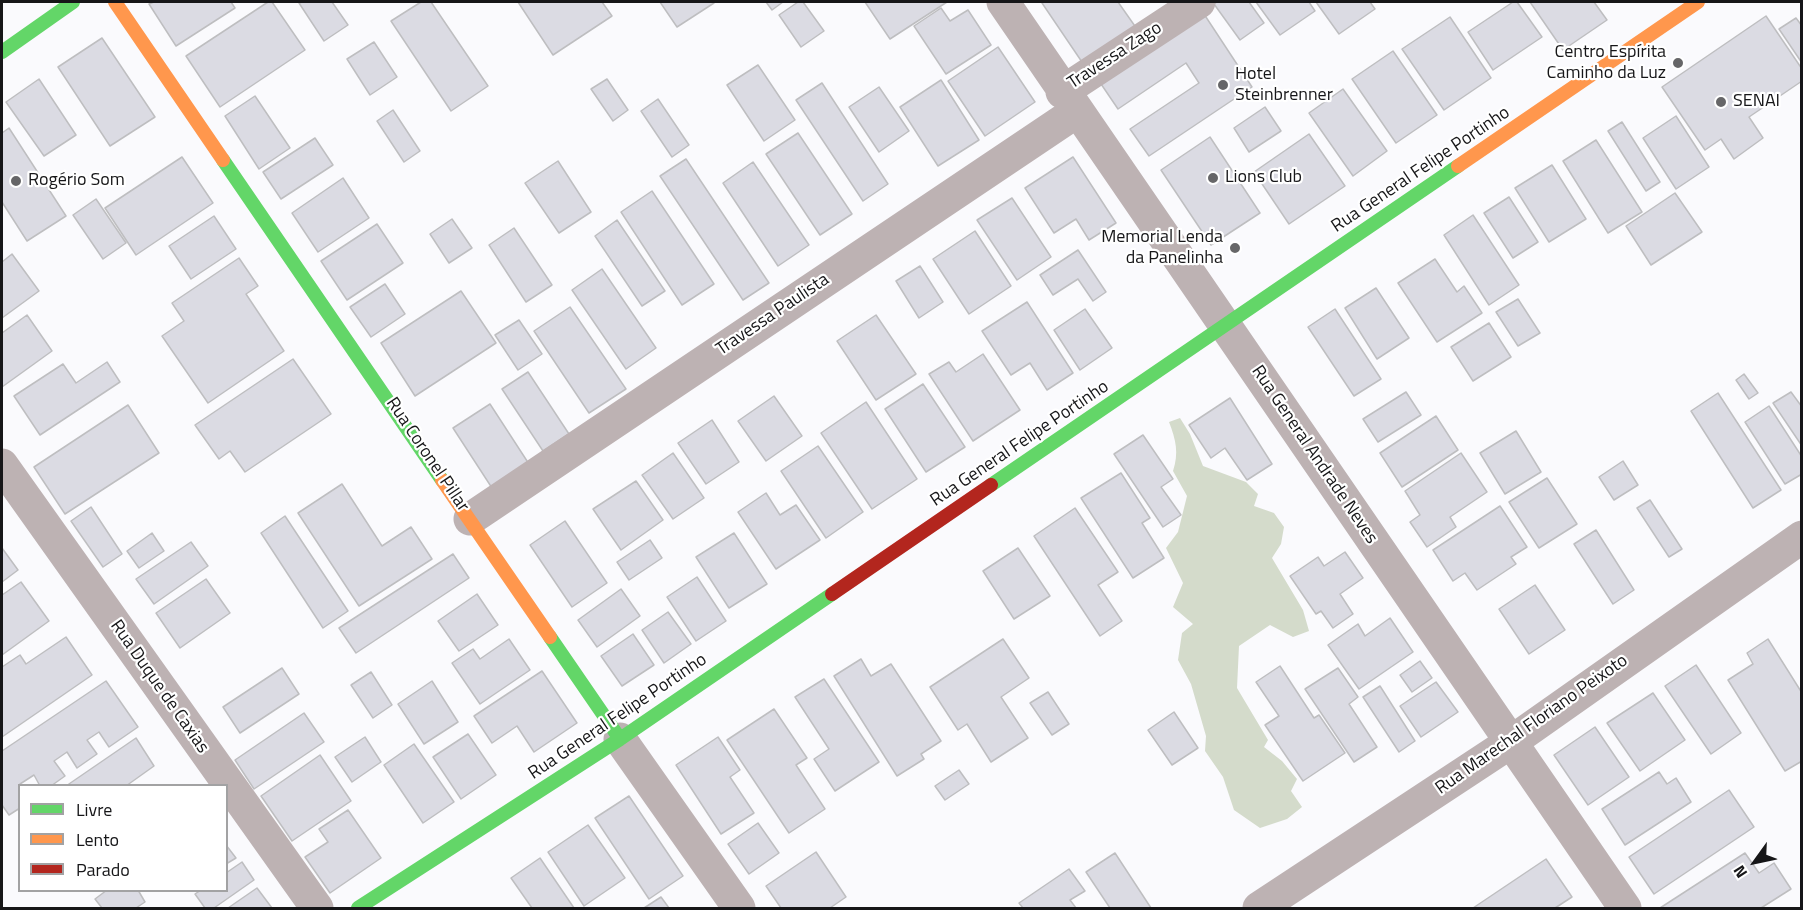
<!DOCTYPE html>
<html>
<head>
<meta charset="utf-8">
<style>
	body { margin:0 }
	#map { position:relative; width:1803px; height:910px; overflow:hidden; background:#fafafd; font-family:"Titillium Web",sans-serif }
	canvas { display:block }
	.frame { position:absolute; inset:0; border:3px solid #161618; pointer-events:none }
	.legend { position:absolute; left:18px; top:784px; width:210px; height:108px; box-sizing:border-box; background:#fff; border:2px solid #a2a2a3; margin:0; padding:8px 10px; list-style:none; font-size:18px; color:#161618 }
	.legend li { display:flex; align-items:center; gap:12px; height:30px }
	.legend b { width:30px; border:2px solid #a2a2a3 }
	.north { position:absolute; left:1725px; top:832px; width:60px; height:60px; -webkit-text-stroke:4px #fff; paint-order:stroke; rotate:237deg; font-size:16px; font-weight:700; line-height:24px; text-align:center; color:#161618 }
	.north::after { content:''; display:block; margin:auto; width:21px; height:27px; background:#161618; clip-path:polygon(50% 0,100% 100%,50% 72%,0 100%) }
</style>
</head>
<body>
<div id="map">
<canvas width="1803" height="910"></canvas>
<div class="frame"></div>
<ul class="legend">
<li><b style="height:8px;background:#63d668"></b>Livre</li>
<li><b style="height:8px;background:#ff974d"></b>Lento</li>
<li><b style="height:8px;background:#b3261e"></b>Parado</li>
</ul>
<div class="north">N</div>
</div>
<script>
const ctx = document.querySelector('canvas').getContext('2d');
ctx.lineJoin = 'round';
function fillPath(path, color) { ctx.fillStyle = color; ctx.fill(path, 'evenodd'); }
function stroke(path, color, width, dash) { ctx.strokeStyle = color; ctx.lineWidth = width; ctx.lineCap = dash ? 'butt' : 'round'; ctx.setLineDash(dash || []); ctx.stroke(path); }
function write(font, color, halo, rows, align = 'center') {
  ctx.font = font + ' "Titillium Web",sans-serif'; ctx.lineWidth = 4.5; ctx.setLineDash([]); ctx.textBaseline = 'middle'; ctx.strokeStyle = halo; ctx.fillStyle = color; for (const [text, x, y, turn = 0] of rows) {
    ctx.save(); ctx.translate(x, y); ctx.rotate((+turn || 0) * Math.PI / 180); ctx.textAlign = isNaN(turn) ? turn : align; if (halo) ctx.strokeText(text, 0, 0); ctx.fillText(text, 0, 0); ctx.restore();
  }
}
const forest = new Path2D(`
	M1180,418L1190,434L1203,466L1246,482L1258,494L1254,506L1274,513L1284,527L1281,544L1272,558L1303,610L1309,631L1293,637L1270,625L1239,646L1237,688L1268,740L1264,747L1282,761L1297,779L1291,791L1302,807L1287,819L1260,828L1234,810L1223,777L1205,751L1206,736L1191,684L1178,660L1182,633L1193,624L1173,607L1183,583L1166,548L1178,532L1187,496L1173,471C1179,453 1176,440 1169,422Z`);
const building = new Path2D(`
	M154,2H231L235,8L176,46L149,4Z
	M268,2H272L305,50L220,107L186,56Z
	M302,2H332L348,25L324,41L299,3Z
	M421,2H431L488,86L451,111L391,21Z
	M518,2H602L612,16L553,55Z
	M660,2H713L714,3L677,27Z
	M766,2H783L772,10Z
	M798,2H803L824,31L801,47L779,15Z
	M865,2H947L890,39Z
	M1044,2H1118L1137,29L1084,65L1042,3Z
	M1217,2H1249L1264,23L1240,40L1214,4Z
	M1256,2H1309L1315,11L1280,35Z
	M1316,2H1370L1375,9L1339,34Z
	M1513,2H1517L1542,37L1493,70L1468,32Z
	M1530,2H1594L1607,20L1563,50Z
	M941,8L950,21L968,10L991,45L946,74L914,26Z
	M1202,11L1252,87L1149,156L1130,129L1199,83L1186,63L1118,109L1099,81Z
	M1766,16L1802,69V81L1749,117L1763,138L1734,159L1721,139L1705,150L1662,87Z
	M1450,17L1491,78L1444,110L1402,49Z
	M1796,18L1802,26V63L1779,29Z
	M102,38L155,117L110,146L58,67Z
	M374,42L397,77L370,95L347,59Z
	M998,47L1035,102L985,136L948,81Z
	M1393,51L1437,115L1396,143L1352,79Z
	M758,65L795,120L764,141L727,85Z
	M39,79L76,135L44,156L6,102Z
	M607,79L628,110L613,121L591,89Z
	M941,80L979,140L938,166L900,107Z
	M822,83L888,184L863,201L796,100Z
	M879,87L909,131L879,152L849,107Z
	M1343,89L1387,151L1353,176L1309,113Z
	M255,96L290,148L259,169L225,116Z
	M658,99L689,145L672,157L641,111Z
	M1265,107L1281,131L1249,152L1234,128Z
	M393,110L420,151L404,162L377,121Z
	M1676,116L1709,167L1676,189L1643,138Z
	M1622,122L1660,182L1646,191L1608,131Z
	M9,128L66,216L27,241L2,202V133Z
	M798,133L852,214L820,235L766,154Z
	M1309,134L1345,186L1289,224L1254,172Z
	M1210,137L1260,213L1211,245L1161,170Z
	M315,138L333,165L281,199L263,172Z
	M1596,140L1642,212L1608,233L1563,161Z
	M182,157L213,203L136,255L105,208Z
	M1073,157L1116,223L1089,240L1076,219L1054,233L1025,188Z
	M686,159L769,283L743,300L660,176Z
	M558,161L591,212L559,233L525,183Z
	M753,162L809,245L778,266L723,183Z
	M1552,165L1586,219L1549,242L1515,188Z
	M343,178L369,218L318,252L292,213Z
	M652,191L714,284L682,305L621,212Z
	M1675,193L1702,232L1651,265L1626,226Z
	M1509,197L1538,242L1513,258L1484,213Z
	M1012,198L1051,257L1017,280L977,220Z
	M96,199L126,243L103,259L73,215Z
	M1473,215L1519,285L1489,305L1444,235Z
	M214,216L236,249L191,279L169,246Z
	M452,219L472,248L449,263L430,234Z
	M617,220L665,291L642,306L595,236Z
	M377,224L403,263L347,300L321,261Z
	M514,228L552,285L526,302L489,245Z
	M975,231L1011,286L969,314L933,259Z
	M1078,250L1106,292L1093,301L1078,279L1053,295L1040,275Z
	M12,254L39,291L2,318V262Z
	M239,258L258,286L246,294L284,351L208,403L162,336L184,321L172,303Z
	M1435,259L1457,292L1464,286L1482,313L1437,342L1398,283Z
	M920,266L943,302L919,318L896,281Z
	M602,269L656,348L626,369L572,290Z
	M385,284L405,314L371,337L350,307Z
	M1376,288L1409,338L1377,359L1345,308Z
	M461,291L496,343L415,396L381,343Z
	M1518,299L1540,333L1518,346L1496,312Z
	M1027,302L1073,373L1047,390L1030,363L1011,375L982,331Z
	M570,307L626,389L589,413L534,331Z
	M1085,309L1112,348L1080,370L1054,330Z
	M1335,309L1381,379L1354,396L1308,327Z
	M27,315L52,351L2,387V333Z
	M876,315L916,374L876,400L837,341Z
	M519,320L542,354L518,370L495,335Z
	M1489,323L1511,357L1473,381L1451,347Z
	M983,354L1020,410L973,441L929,374L949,362L956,372Z
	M293,359L331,414L245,472L230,451L219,459L195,425Z
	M107,362L120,382L40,435L14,396L63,364L76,383Z
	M528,372L569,434L543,451L502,389Z
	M1744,374L1758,393L1749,399L1736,380Z
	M923,384L965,447L926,472L885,409Z
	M1406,392L1421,415L1378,442L1363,419Z
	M1791,392L1802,407V446L1773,403Z
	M1718,393L1781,490L1753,508L1691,411Z
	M774,396L802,436L766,461L738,421Z
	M1230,398L1272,464L1247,480L1225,448L1211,458L1189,425Z
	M866,402L917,479L872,509L821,433Z
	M490,404L529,464L492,488L453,428Z
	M128,405L159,453L65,514L34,467Z
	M1769,406L1802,457V474L1785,484L1745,422Z
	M1436,416L1458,450L1402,487L1380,453Z
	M712,420L739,462L706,484L678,443Z
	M1516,431L1541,472L1505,494L1480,453Z
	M1143,435L1173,479L1161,487L1181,515L1163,527L1114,454Z
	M818,446L863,512L826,538L781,471Z
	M673,453L704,498L673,519L642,475Z
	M1461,453L1487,492L1450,517L1456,527L1427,547L1410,522L1420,515L1405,491Z
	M1623,461L1638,485L1614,500L1599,477Z
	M1121,473L1150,518L1142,523L1164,558L1133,578L1081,498Z
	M1547,478L1577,524L1539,548L1509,502Z
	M636,481L663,520L621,550L593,509Z
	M342,484L382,546L411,527L432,559L359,606L298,513Z
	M766,493L780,515L796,505L820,540L776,569L738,512Z
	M1650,500L1682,549L1669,557L1637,508Z
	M1500,506L1527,547L1511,557L1516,564L1477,590L1465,573L1453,581L1433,550Z
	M91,507L122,554L103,567L71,521Z
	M1075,508L1118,572L1098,585L1122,621L1100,636L1034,536Z
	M285,516L348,611L323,628L261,533Z
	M565,521L607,583L572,607L530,545Z
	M1596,530L1634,590L1613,604L1574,544Z
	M152,533L164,551L139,568L127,551Z
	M734,533L767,584L729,608L696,557Z
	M650,540L662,558L629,580L617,562Z
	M191,542L208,566L154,604L136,579Z
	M2,548L18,570L2,582Z
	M1018,548L1050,596L1014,619L983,571Z
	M1345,552L1363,578L1340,594L1353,614L1333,628L1321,611L1316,614L1290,576L1318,557L1324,566Z
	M453,554L469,578L356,653L339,628Z
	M697,577L726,621L696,641L667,597Z
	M206,579L230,613L180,648L156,613Z
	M21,582L49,621L2,655V595Z
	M1535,585L1565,630L1529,654L1499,609Z
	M621,589L640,616L597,647L578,620Z
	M477,594L498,625L459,651L438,621Z
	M668,612L691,644L664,663L642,630Z
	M1390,618L1413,652L1359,689L1328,645L1358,624L1365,636Z
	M633,634L654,665L622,686L601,656Z
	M66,637L92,675L2,737V667L20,655L26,664Z
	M509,639L530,670L480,704L452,663L473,649L480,659Z
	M1003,639L1029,678L1001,697L1028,738L991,762L967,724L958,730L930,687Z
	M1768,639L1802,693V761L1785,771L1728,680L1753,664L1747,653Z
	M861,659L871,676L891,664L941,741L921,754L924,759L897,776L834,676Z
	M1420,661L1432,678L1412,692L1400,675Z
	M1696,665L1741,733L1711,754L1665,686Z
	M1280,666L1314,718L1319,715L1345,753L1303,781L1265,725L1279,716L1256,682Z
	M282,668L299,694L240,733L223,707Z
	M1338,668L1358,697L1349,704L1377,747L1354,762L1305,689Z
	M542,671L577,723L534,752L517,726L492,743L474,716Z
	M371,672L392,705L373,718L351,685Z
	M824,679L879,762L835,791L814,759L829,749L795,697Z
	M106,681L138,727L109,747L99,732L87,740L97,754L77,768L67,752L54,761L65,776L51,786H40L34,775L20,784V808L9,815L2,805V751Z
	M432,681L458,722L424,744L398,704Z
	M1436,682L1458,712L1421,737L1400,706Z
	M1380,686L1415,741L1399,752L1363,697Z
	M1048,692L1069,724L1052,735L1030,703Z
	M1653,693L1685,740L1640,771L1607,723Z
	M774,709L807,758L796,765L825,809L789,833L727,740Z
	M1174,712L1198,748L1172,765L1148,730Z
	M304,713L324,742L254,789L235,760Z
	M1595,727L1629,777L1588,805L1554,755Z
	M468,734L496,775L461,799L433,757Z
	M365,737L381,762L352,782L335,757Z
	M718,737L740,770L730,777L754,813L721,834L676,765Z
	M136,738L154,766L126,786H66Z
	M414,744L454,802L423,823L384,765Z
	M320,755L351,801L292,841L261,796Z
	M959,770L969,784L945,800L935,786Z
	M1659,772L1667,784L1676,778L1691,802L1625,845L1602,809Z
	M1729,790L1754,827L1654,894L1629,857Z
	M629,796L683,876L649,899L595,818Z
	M348,810L381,858L330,893L305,857L328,842L319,829Z
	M758,823L779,853L749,874L728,844Z
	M588,825L625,878L584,906L548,852Z
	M226,845L236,858L226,864Z
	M816,852L846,897L830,908H781L766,886Z
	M1115,853L1151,908H1110L1086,872Z
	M1745,853L1759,873L1774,863L1791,889L1761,908H1660Z
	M540,858L574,908H532L511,878Z
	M1546,859L1572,897L1555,908H1473Z
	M242,862L254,880L214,908H205L195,894L201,890H226V873Z
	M1069,869L1085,891L1070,900L1076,908H1023L1019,903Z
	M257,888L272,908H228Z
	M107,890H138L145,902L136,908H102L95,899Z
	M661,897L669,908H644Z`);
const street = new Path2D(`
	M1003,2L1625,908
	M1062,92L1199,2
	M2,465L317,908
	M470,519L1076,112
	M620,739L739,908
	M1259,908L1511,742L1802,537`);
const fast = new Path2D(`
	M2,52L73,2
	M223,160L442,480
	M991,485L1458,166
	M550,637L620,739
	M358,908L620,739L832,594`);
const slow = new Path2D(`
	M115,2L223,160
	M1458,166L1698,2
	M442,480L550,637`);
const jam = new Path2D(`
	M832,594L991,485`);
const markers = [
	[1678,63,6,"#666668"],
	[1223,85,6,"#666668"],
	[1721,102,6,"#666668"],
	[1213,178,6,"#666668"],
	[16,181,6,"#666668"],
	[1235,248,6,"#666668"]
];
const poiNames = [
	["Centro Espírita",1666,53,"right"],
	["Caminho da Luz",1666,74,"right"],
	["Hotel",1235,75],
	["Steinbrenner",1235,96],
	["SENAI",1733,102],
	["Lions Club",1225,178],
	["Rogério Som",28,181],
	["Memorial Lenda",1223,238,"right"],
	["da Panelinha",1223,259,"right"]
];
const streetNames = [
	["Travessa Zago",1115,56,-33],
	["Rua General Felipe Portinho",1421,170,-34],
	["Travessa Paulista",773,315,-34],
	["Rua General Felipe Portinho",1020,444,-34],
	["Rua Coronel Pillar",427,455,56],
	["Rua General Andrade Neves",1314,455,56],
	["Rua Duque de Caxias",159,687,55],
	["Rua General Felipe Portinho",618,717,-34],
	["Rua Marechal Floriano Peixoto",1532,725,-35]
];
fillPath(forest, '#d4dbcb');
fillPath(building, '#dbdbe3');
stroke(building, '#bebec0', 1.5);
stroke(street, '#bdb2b3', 33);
stroke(fast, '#63d668', 14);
stroke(slow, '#ff974d', 14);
stroke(jam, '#b3261e', 14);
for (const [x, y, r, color] of markers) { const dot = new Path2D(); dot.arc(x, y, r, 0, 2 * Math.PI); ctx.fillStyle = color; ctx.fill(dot); stroke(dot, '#fff', 2); }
write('18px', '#161618', '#fff', poiNames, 'left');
write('18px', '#161618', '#fff', streetNames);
</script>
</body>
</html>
